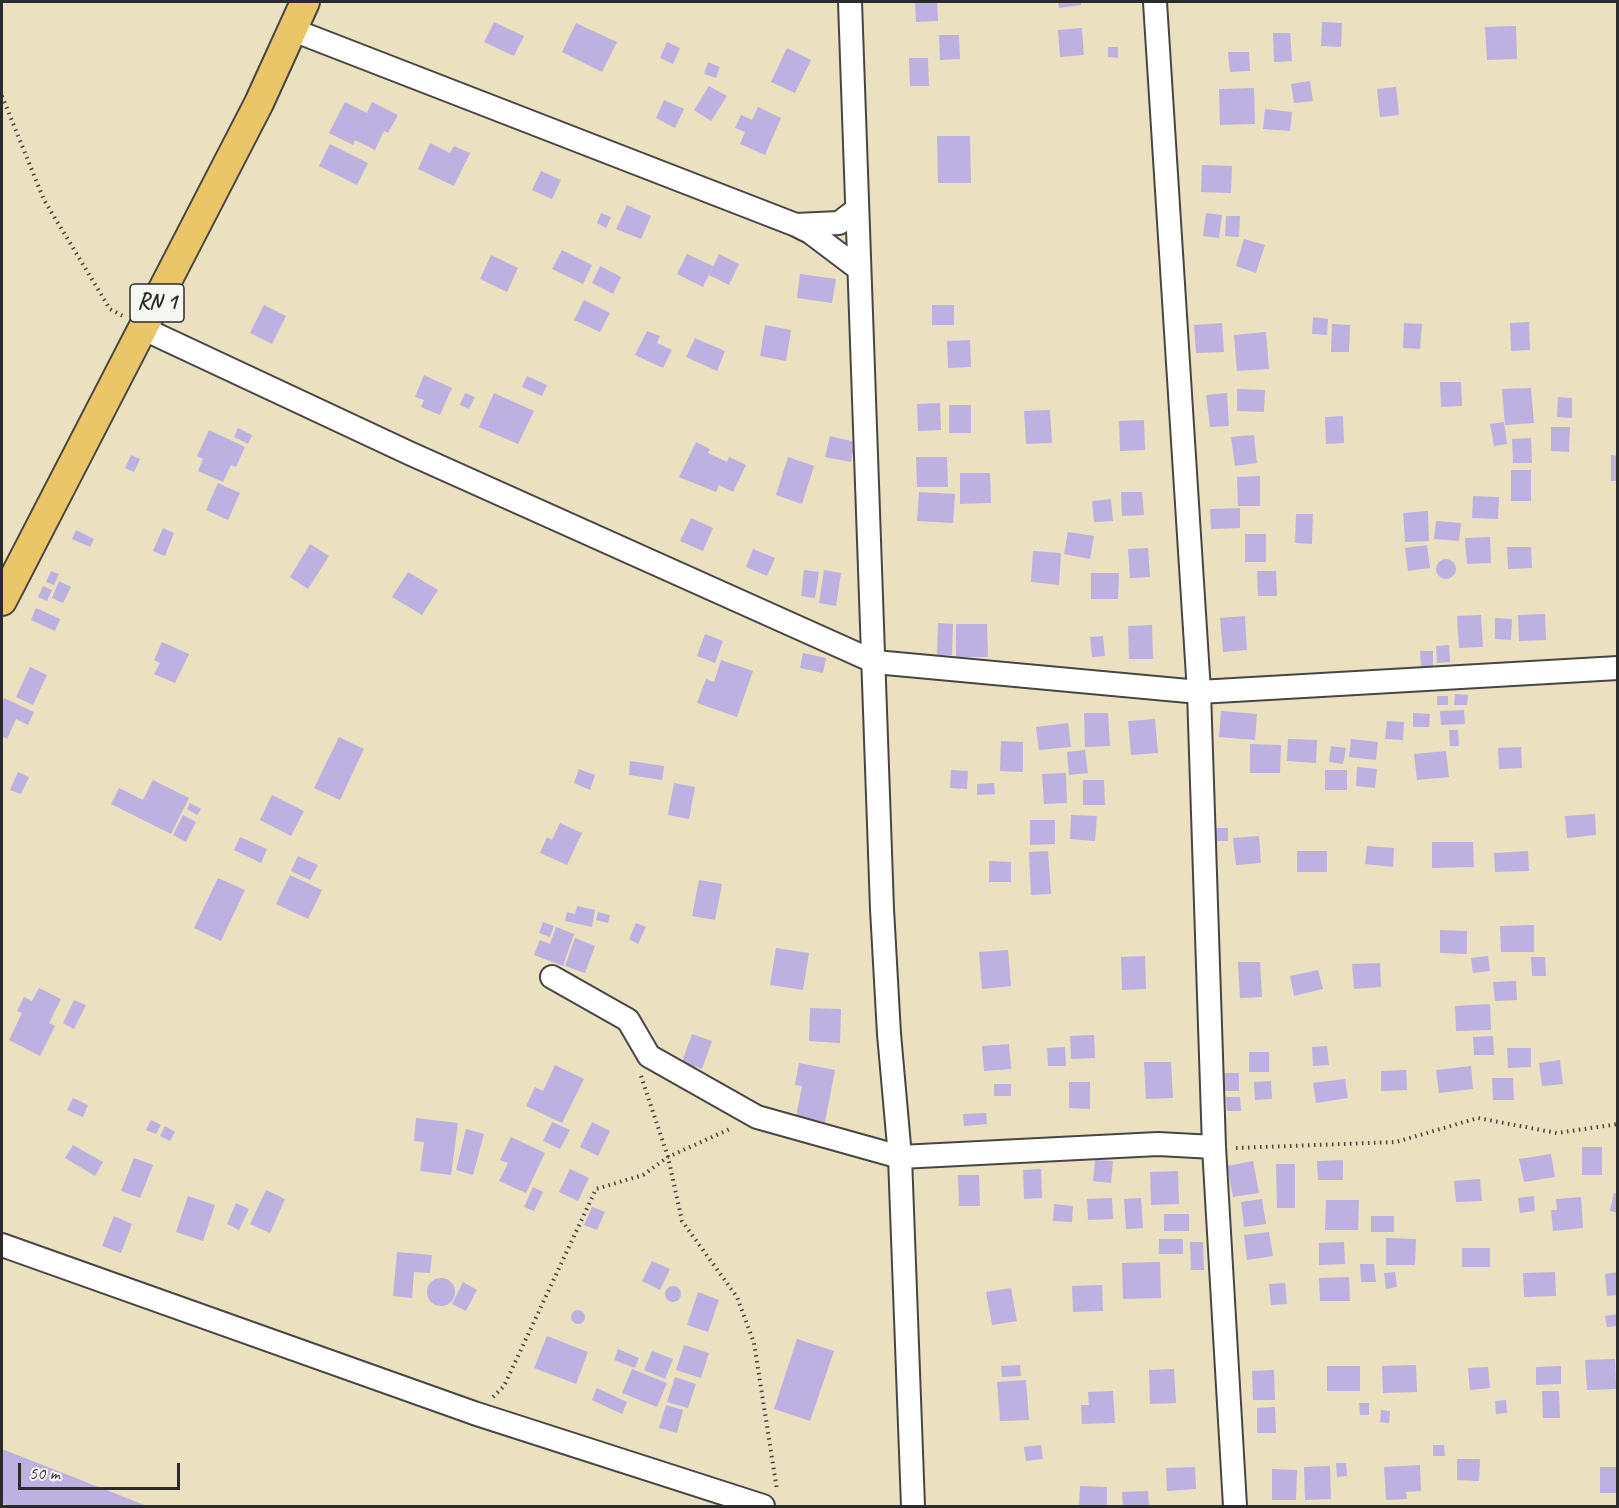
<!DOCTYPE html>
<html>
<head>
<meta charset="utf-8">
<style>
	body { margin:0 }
	#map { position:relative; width:1619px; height:1508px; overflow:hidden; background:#ebe1c1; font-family:Caveat,sans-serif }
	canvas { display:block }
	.frame { position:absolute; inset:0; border:3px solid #2b2b2b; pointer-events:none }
	.scale { position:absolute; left:18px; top:1463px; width:162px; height:27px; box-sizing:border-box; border:3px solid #2b2b2b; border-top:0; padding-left:8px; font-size:18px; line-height:21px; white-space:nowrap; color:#2b2b2b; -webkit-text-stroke:4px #f6f6f2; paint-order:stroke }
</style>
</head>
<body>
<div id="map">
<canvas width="1619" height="1508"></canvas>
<div class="frame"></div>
<div class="scale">50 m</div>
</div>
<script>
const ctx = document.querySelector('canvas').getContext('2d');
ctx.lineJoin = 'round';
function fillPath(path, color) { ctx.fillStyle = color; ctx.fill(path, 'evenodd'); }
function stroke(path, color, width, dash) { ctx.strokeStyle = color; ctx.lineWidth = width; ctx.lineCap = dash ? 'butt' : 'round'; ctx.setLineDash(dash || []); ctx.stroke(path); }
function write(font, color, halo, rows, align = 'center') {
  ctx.font = font + ' Caveat,sans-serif'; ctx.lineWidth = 4.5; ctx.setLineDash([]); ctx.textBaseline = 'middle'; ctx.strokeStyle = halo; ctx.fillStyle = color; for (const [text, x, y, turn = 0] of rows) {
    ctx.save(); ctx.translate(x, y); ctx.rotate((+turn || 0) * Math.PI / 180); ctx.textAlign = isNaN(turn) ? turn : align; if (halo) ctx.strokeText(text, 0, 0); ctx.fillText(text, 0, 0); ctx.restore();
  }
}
const building = new Path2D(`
	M915,2H937L938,21L916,22Z
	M1058,2H1081V5L1059,8Z
	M494,22L524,36L514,56L484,42Z
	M1322,22L1342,23L1341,47L1321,46Z
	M576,23L617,42L602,72L562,52Z
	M1516,26L1517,59L1487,60L1485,27Z
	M1082,28L1084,55L1060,57L1058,30Z
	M1273,33H1290L1292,61L1274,62Z
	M939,35H959L960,59L940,60Z
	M667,42L680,48L673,64L660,58Z
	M1108,47H1118V58L1108,57Z
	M787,48L811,60L795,93L771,82Z
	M1228,52H1249L1250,71L1230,72Z
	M909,58H928L929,86H910Z
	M708,62L720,67L716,78L704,74Z
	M1310,81L1313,101L1294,103L1291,84Z
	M709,86L727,96L711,121L694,110Z
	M1396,87L1399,115L1380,117L1377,89Z
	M1254,88L1255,124L1220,125L1219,89Z
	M664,100L684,109L675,128L656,118Z
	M345,102L367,113L372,102L398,115L388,133L384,131L375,150L355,140L353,145L329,133Z
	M758,107L781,118L765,155L740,144L745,132L735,128L741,115L752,120Z
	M1265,109L1292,112L1290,131L1263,129Z
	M937,136H970L971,183H938Z
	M430,143L450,153L454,146L470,153L454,186L418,169Z
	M330,144L368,163L357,185L319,166Z
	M1202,165L1232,166L1231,193L1201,192Z
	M541,171L561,180L552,199L532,190Z
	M627,205L651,216L641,239L616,229Z
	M601,213L611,217L606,228L597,223Z
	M1206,213L1222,215L1219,238L1203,236Z
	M1226,216H1240L1239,237L1225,236Z
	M1244,239L1265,245L1256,273L1236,266Z
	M562,250L592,265L583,284L552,269Z
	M687,254L713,266L703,287L677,274Z
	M719,254L739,264L729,285L709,275Z
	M491,255L518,268L507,292L480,279Z
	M600,266L621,277L613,294L592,283Z
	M800,274L836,279L832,303L797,298Z
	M584,300L610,313L600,332L574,320Z
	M264,305L286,316L272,344L250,333Z
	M932,305H954V325H932Z
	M1313,317L1328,319L1327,335L1312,334Z
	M1529,322L1530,350L1511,351L1510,323Z
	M1222,323L1224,352L1196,353L1194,325Z
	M1404,323L1422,324L1420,349L1403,348Z
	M1332,324L1350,325L1349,352H1331Z
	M765,325L791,330L786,361L760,356Z
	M647,331L660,336L657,343L672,350L663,368L635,355Z
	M1266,332L1269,369L1237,371L1234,335Z
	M695,338L725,351L717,371L686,357Z
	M970,340L971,367L948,368L947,341Z
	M424,375L452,388L440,415L421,407L424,400L415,397Z
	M527,376L547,385L542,396L522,387Z
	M1440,382H1461L1462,406L1441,407Z
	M1531,388L1534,423L1505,425L1502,389Z
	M1237,389L1265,390L1264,412L1237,411Z
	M465,393L475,397L469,409L460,405Z
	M494,393L534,411L518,444L479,427Z
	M1227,393L1229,426L1210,427L1206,395Z
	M1558,397L1572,398V418L1557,417Z
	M940,403L941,430L918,431L917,404Z
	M949,405H971V433H949Z
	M1050,410L1052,443L1026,444L1024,411Z
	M1343,416L1344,443L1326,444L1325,417Z
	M1144,420L1145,450L1120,451L1119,421Z
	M1504,422L1507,444L1494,446L1490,424Z
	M1551,427H1570L1569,452L1551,451Z
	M238,428L252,435L248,444L234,437Z
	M209,430L245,447L236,467L231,465L223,482L198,471L203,459L197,456Z
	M1254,435L1257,463L1235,466L1231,437Z
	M830,436L855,442L851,462L825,457Z
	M1531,438L1532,463H1513L1512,439Z
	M696,442L710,449L708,453L727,462L729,457L746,465L733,492L719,485L716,492L679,477Z
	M131,455L140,459L134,472L125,468Z
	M1611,455L1618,456V481H1611Z
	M788,457L814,466L802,504L776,495Z
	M916,457H947L948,487H917Z
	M1511,470H1531V501H1511Z
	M960,473H990L991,503L960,504Z
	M1260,476V506H1238L1237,477Z
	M218,483L240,493L228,520L206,510Z
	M919,492L955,494L953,523L917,521Z
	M1121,492H1142L1144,515L1122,516Z
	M1473,496L1499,497L1498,519L1472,518Z
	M1111,499L1113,521L1094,522L1092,501Z
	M1240,508V528L1211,529L1210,509Z
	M1428,511L1429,541L1405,542L1403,513Z
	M1296,514H1313L1312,544L1295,543Z
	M691,518L713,528L703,551L680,541Z
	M1436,521L1461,523L1459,541L1434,539Z
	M163,528L174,533L165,556L153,551Z
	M76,530L94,539L90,547L72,539Z
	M1068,532L1094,536L1090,559L1064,554Z
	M1245,534H1266V562H1245Z
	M1490,537L1491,563L1467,564L1465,538Z
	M310,544L329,556L308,589L290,577Z
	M1427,545L1430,568L1408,571L1405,548Z
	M1507,547H1531L1532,568L1508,569Z
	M1148,548L1150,577L1130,578L1128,549Z
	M753,549L775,558L767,576L746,567Z
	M1033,551L1061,553L1059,585L1031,582Z
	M1436 569a10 10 0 1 1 20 0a10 10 0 1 1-20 0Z
	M804,570L819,572L815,598L801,596Z
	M824,570L841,573L836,606L819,603Z
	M51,571L59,574L54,585L46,582Z
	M1257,571H1276L1277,596H1258Z
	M408,572L438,590L422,615L392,597Z
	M1091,573H1119L1118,599H1091Z
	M59,581L71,587L63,603L52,598Z
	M43,586L52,590L47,601L38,597Z
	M36,608L60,619L55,631L31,620Z
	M1545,614L1546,640L1519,641L1518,615Z
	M1481,615L1483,647L1459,648L1457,616Z
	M1245,616L1247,650L1223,652L1220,618Z
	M1495,618L1512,619L1511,640L1495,639Z
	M938,623L953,624L952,655H937Z
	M956,624H987L988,657H956Z
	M1152,625L1153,659H1129L1128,626Z
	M705,634L723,641L715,663L697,656Z
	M1103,636L1105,656L1092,657L1090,637Z
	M162,642L189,654L175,683L154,674L160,663L154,660Z
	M1449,645L1450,662L1437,663L1436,646Z
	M1420,651H1433V666H1421Z
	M803,653L826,658L823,673L800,668Z
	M721,660L753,671L737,717L697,703L706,679L714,682Z
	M30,667L47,675L33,705L16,697Z
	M1455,694L1468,695L1467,705H1454Z
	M1437,696H1448V705H1437Z
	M4,698L34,712L28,725L16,719L7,739L2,736V703Z
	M1464,710L1465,724L1441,725L1440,711Z
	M1221,711L1257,714L1255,740L1219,737Z
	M1084,713H1108L1110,746L1085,747Z
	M1413,713L1430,714L1429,727H1413Z
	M1155,719L1158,753L1131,755L1128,721Z
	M1387,721L1404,722L1403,740L1385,739Z
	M1068,723L1071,747L1039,750L1036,727Z
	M1449,730H1458L1459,746H1450Z
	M339,737L364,749L340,800L314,788Z
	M1288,739L1317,740L1316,763L1287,761Z
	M1351,739L1378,742L1376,760L1349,757Z
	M1001,741L1023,742V772L1000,771Z
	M1250,744L1281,745L1280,773H1250Z
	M1331,746L1346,748L1343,764L1329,762Z
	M1521,747L1522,768L1499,769L1498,748Z
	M1085,750L1088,773L1069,775L1067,752Z
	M1446,751L1449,777L1417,780L1414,754Z
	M630,761L664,766L662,780L629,775Z
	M1357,767L1377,769L1375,788L1356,786Z
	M579,769L595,775L590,790L574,783Z
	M951,770L968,771L967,789L950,788Z
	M1325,770H1347V790H1325Z
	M18,772L29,777L21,794L10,790Z
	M1066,773L1067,803L1044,804L1042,774Z
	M153,780L189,798L171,834L111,804L119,788L143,800Z
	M1083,780H1104L1105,805H1083Z
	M674,783L695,787L689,819L668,815Z
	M994,783L995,794L977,795V784Z
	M272,795L304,811L291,836L260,820Z
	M190,803L201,809L197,815L187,809Z
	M1595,814L1596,835L1567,838L1565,816Z
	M183,815L196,822L186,842L173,835Z
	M1071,815L1097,816L1095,841L1070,839Z
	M1030,820H1055V844L1030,845Z
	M560,823L582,833L567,865L540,853L547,837L552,840Z
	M1216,828H1228V841H1216Z
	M1259,836L1261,863L1236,865L1233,838Z
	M240,837L267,849L261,863L234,850Z
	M1432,842H1473L1474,867L1432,868Z
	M1367,846L1394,848L1393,867L1365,864Z
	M1048,851L1051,894L1031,895L1029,852Z
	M1297,851H1327V872H1297Z
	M1528,851L1529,871L1495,872L1494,853Z
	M298,856L318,865L310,880L291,871Z
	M989,861L1011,862V882H989Z
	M290,875L322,890L308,919L276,904Z
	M218,878L245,890L221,941L194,928Z
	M699,880L722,884L715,920L692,916Z
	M577,906L595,910L592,927L565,921L567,912L575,914Z
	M598,912L610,915L608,923L596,920Z
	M543,922L554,926L550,937L539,933Z
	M636,923L646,927L638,944L629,939Z
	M1534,925V952H1501L1500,926Z
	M556,927L574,934L563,966L534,955L540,940L550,944Z
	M1440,930L1467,931V954L1440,953Z
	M575,938L595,946L585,973L565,966Z
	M776,948L809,953L803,990L770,985Z
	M1008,950L1011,986L982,989L979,952Z
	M1145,956L1146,989L1122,990L1121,957Z
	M1488,956L1490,971L1473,973L1471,958Z
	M1531,957H1545L1546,976H1532Z
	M1238,962H1260L1262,997L1240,998Z
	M1380,963L1381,987L1354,989L1352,964Z
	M1318,970L1323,989L1294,996L1290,976Z
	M1516,981L1517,1000L1495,1001L1493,982Z
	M39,988L61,999L49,1023L55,1026L40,1056L9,1040L22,1013L17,1011L24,997L32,1001Z
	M74,1000L86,1005L74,1029L63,1023Z
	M1490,1004L1491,1030L1456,1031L1455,1006Z
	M810,1008L841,1009L840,1043L809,1041Z
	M692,1034L712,1041L702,1069L682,1062Z
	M1094,1035L1095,1058L1071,1059L1070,1036Z
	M1493,1036L1494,1055H1474L1473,1037Z
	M1009,1044L1011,1069L984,1071L982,1046Z
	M1327,1046L1329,1065L1313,1066L1312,1047Z
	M1065,1047L1066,1066H1048L1047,1048Z
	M1507,1048H1531V1067L1508,1068Z
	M1249,1052H1269V1072H1249Z
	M1560,1060L1563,1084L1542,1086L1539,1063Z
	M1144,1062H1171L1173,1098L1146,1099Z
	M799,1063L835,1070L825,1122L796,1117L802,1086L795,1085Z
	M555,1065L584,1079L562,1123L526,1106L535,1087L543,1091Z
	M1471,1066L1473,1089L1439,1093L1436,1070Z
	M1406,1070L1407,1090L1381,1091V1071Z
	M1224,1073H1239V1091H1224Z
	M1492,1078H1513L1514,1100H1493Z
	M1345,1079L1348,1098L1316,1103L1313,1083Z
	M1271,1081L1272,1099L1255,1100L1254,1082Z
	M1069,1082H1090V1109L1069,1108Z
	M994,1084H1011V1096H994Z
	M1226,1097H1240L1241,1111H1227Z
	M73,1098L88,1105L83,1117L67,1110Z
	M986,1113L987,1124L964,1126L963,1114Z
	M416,1118L458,1123L451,1175L420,1171L424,1142L414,1141Z
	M151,1120L161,1125L156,1134L146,1130Z
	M552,1122L570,1130L560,1149L543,1141Z
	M592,1122L610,1131L598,1156L580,1147Z
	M165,1126L175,1132L170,1141L160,1136Z
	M466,1129L484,1134L473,1175L456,1170Z
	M511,1137L545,1153L526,1193L499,1181L508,1163L500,1160Z
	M73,1145L103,1162L95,1176L65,1158Z
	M1582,1147H1602V1175H1582Z
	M1551,1154L1555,1177L1524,1182L1519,1159Z
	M134,1158L153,1165L140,1198L121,1191Z
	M1095,1160L1113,1161L1111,1183L1093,1181Z
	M1343,1160V1180H1318L1317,1161Z
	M1253,1161L1259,1193L1233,1197L1227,1166Z
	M1276,1164H1295V1208H1277Z
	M570,1169L589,1178L578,1201L559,1192Z
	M1041,1169L1042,1198L1024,1199L1023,1170Z
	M1178,1171L1179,1204L1151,1205L1150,1172Z
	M958,1175H979L980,1206H959Z
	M1480,1179L1482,1201L1456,1202L1454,1181Z
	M533,1187L543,1192L534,1211L524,1207Z
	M266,1190L285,1199L270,1233L250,1224Z
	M1614,1193L1618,1194V1213L1610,1211Z
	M188,1196L215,1205L203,1241L176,1232Z
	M1534,1196L1535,1211L1520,1213L1518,1198Z
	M1581,1197L1583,1228L1553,1231L1551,1210H1557L1556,1199Z
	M1112,1198L1113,1219L1088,1220L1087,1199Z
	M1141,1198L1143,1228L1126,1229L1124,1199Z
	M1262,1199L1266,1224L1244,1227L1241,1202Z
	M1326,1200H1359L1358,1230H1325Z
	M236,1203L249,1209L239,1230L227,1224Z
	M1054,1204L1073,1206L1072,1222L1053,1221Z
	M592,1207L605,1212L597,1230L584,1225Z
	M1164,1214H1189V1231H1164Z
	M114,1216L132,1224L121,1253L102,1246Z
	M1371,1216H1394V1232H1371Z
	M1269,1232L1273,1256L1247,1260L1244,1235Z
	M1386,1238L1416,1239L1415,1265H1386Z
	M1159,1239H1183V1254H1159Z
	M1190,1242H1203L1204,1270H1191Z
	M1344,1242L1345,1264L1319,1265V1243Z
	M1462,1248H1490V1267H1462Z
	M397,1252L432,1255L430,1273L414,1272L412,1298L393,1296Z
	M652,1261L670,1269L660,1290L642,1281Z
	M1160,1262L1161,1298L1123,1299L1122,1263Z
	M1360,1264H1374L1376,1282H1361Z
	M1395,1272L1397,1287L1386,1289L1384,1273Z
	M1555,1272L1556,1296L1524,1297L1523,1273Z
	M1618,1272V1295L1607,1296L1605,1274Z
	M1349,1277L1350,1301H1320L1319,1278Z
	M427 1292a14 14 0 1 1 28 0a14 14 0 1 1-28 0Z
	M463,1282L477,1290L466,1311L452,1304Z
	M1285,1283L1287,1304L1271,1305L1269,1284Z
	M1102,1285L1103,1311L1073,1312L1072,1286Z
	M665 1294a8 8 0 1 1 16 0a8 8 0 1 1-16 0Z
	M1011,1288L1017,1321L992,1325L986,1292Z
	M698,1292L719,1300L708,1332L687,1325Z
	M571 1317a7 7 0 1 1 14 0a7 7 0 1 1-14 0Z
	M1618,1314V1326L1607,1327L1605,1316Z
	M547,1336L588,1352L576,1384L534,1368Z
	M797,1339L834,1351L810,1421L774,1409Z
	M684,1345L709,1353L701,1378L676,1370Z
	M618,1349L639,1358L635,1368L614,1360Z
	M652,1351L673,1359L665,1379L644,1370Z
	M1615,1359L1616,1389L1587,1390L1585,1360Z
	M1020,1365L1021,1376L1002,1377L1001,1366Z
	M1416,1365L1417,1392L1383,1393L1382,1366Z
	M1327,1366H1360V1391H1327Z
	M1561,1366V1384L1536,1385V1367Z
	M1488,1367L1490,1388L1470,1390L1468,1368Z
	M632,1369L667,1383L657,1407L622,1393Z
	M1174,1369L1176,1403L1150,1404L1149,1370Z
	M1274,1370L1275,1400H1253L1252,1371Z
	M675,1377L696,1384L688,1408L667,1402Z
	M1026,1380L1029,1420L1000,1421L997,1382Z
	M597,1388L627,1402L622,1414L592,1400Z
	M1113,1391L1115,1423L1082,1424L1081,1405H1089L1088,1392Z
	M1542,1391H1559L1560,1418H1543Z
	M1506,1400L1507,1413L1496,1414L1495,1401Z
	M1359,1403H1369V1415H1360Z
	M666,1405L683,1410L677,1433L659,1428Z
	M1275,1407L1276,1433H1257V1408Z
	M1381,1410L1390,1411L1389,1423L1380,1422Z
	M1041,1445L1043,1459L1026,1461L1024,1447Z
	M1433,1445H1444L1445,1456H1433Z
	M2,1449L147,1506H9L2,1503Z
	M1457,1459H1480L1479,1481L1457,1480Z
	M1336,1463H1346L1347,1476L1337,1477Z
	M1420,1465L1421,1491L1406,1492L1407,1499L1386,1500L1384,1467Z
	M1330,1466L1331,1499L1305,1500L1304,1467Z
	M1195,1467L1196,1489L1167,1491L1166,1468Z
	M1600,1467H1618V1493H1600Z
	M1272,1469L1297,1470L1296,1500H1272Z
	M1080,1486L1107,1487V1506H1079Z
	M1148,1491L1149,1506H1123L1122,1492Z`);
const path = new Path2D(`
	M2,96L44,200L110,309L123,316
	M641,1076L668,1157L682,1221L737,1297L754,1343L777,1490
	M1236,1148L1396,1142L1478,1118L1557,1133L1618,1124
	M493,1397L504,1386L596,1189L643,1175L668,1157L732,1128`);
const minor = new Path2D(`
	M850,2L882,909L889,1034L900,1157L913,1506
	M1155,2L1199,692L1214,1147L1235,1506
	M293,30L796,225L839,223L856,210
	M796,225L810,232L859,269
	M144,329L409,453L875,662L1199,692L1618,668
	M552,977L628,1020L649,1056L757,1117L900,1157L1158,1144L1214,1147
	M2,1245L474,1413L763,1506`);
const major = new Path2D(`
	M2,601L259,103L305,2`);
const shields = [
	[157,303,54]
];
const shieldNames = [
	["RN 1",157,303]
];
fillPath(building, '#bcb1e0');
stroke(minor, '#484642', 26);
stroke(major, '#484642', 32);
stroke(path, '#484642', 4, [1.5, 4.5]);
stroke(minor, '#fff', 22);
stroke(major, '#ebc669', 28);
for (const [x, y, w] of shields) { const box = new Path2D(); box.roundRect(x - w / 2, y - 19, w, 38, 4.5); ctx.fillStyle = '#f6f6f2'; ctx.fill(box); stroke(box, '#2b2b2b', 1.5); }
write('bold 22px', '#2b2b2b', null, shieldNames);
</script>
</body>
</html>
